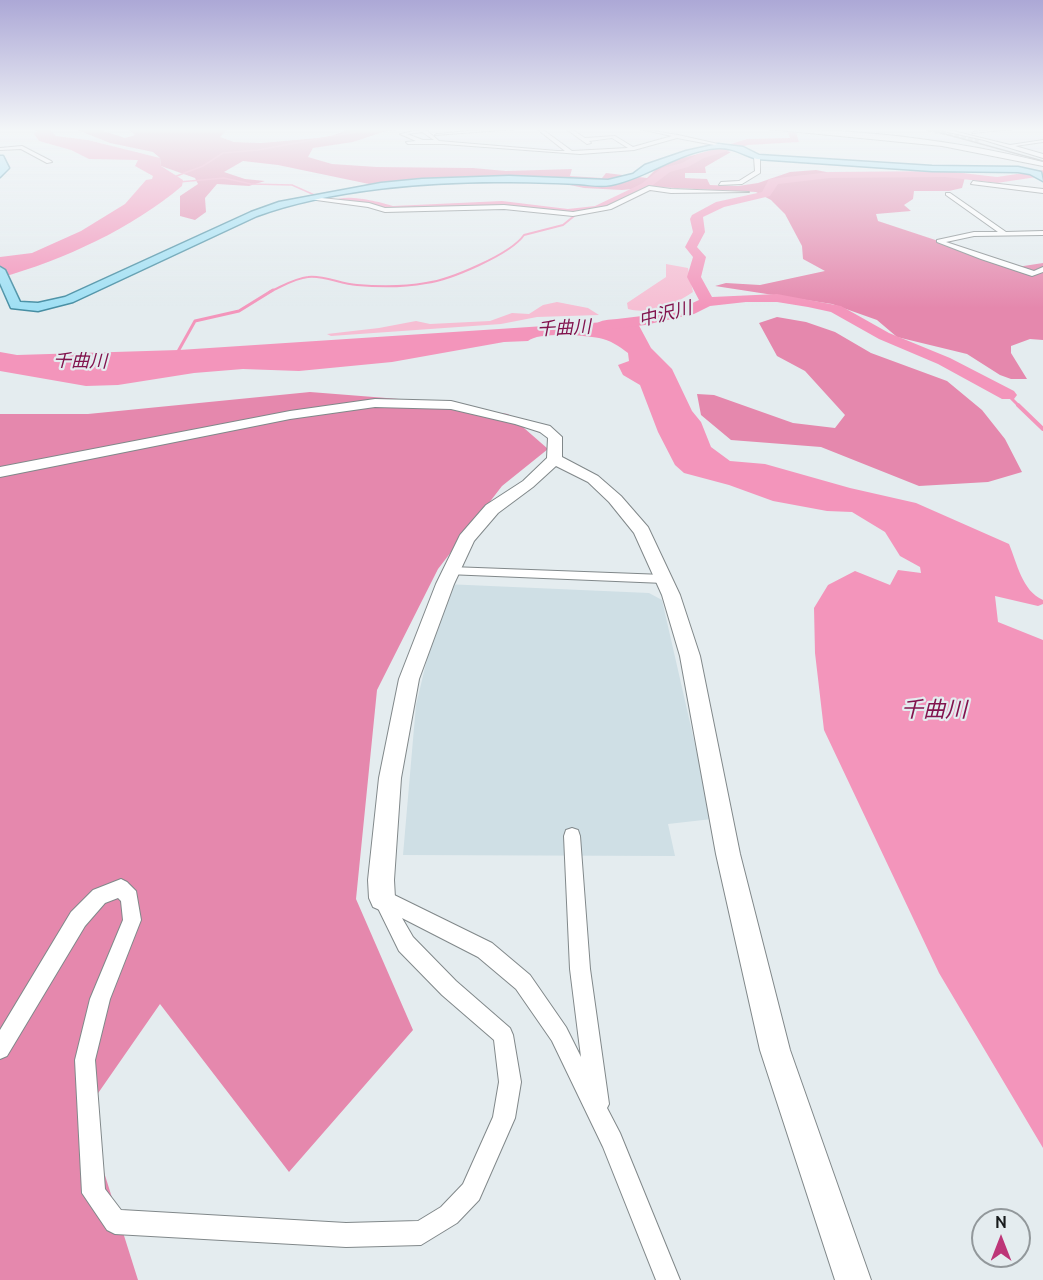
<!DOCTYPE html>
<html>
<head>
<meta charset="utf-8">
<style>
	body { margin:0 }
	#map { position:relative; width:1043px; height:1280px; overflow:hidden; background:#e4ecef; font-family:Ubuntu,sans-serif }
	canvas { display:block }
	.north { position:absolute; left:971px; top:1208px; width:60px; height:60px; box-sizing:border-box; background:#e4ecef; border:2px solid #92989b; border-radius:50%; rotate:0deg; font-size:16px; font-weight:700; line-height:24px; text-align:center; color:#181b1c }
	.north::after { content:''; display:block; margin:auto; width:21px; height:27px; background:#bd3678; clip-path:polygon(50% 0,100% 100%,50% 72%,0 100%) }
</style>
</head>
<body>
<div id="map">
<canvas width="1043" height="1280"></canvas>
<div class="north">N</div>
</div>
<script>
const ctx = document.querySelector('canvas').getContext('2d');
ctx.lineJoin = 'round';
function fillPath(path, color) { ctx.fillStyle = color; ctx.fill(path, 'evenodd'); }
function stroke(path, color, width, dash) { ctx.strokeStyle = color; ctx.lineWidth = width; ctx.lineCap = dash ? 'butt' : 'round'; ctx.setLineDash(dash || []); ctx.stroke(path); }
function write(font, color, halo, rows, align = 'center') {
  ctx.font = font + ' Ubuntu,"Noto Sans JP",sans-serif'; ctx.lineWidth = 4.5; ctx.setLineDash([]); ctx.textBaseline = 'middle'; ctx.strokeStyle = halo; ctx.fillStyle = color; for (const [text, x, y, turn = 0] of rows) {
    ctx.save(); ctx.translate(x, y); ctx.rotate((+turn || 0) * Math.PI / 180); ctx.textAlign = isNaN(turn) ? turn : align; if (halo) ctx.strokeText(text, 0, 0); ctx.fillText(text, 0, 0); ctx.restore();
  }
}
const built = new Path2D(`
	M445,584L649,593L662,600L712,819L668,824L675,856L403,855L416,705Z`);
const green = new Path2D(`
	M666,264L688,268L693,292C676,304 649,315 628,309L627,303L666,277Z
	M557,302L588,308L599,315L537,317L501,324L331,336L327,334L379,328L416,321L430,324L490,321L512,313L529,314L543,305Z`);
const forest = new Path2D(`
	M75,129H98L125,138L135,135L128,129H228L220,137L234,142L261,143L329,137L349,129H403L383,132L353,142L313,148L308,157L332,164L377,167L473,168L506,171L572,169L570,176L602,178L606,173L647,178L658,167L682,158L718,149L731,152L705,167L706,173H685V178L707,179L710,185L738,186L758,183L790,172L816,170L847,176L898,177L947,172L966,174L962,188L949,191H914L913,199L904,205L911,211L876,214L878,221L1017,267L1043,263V340L1030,339L1011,346V353L1027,379H1011L1000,375L967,354L897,337L877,320L832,304L715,286L726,283L760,285L825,271L803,259L802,246L785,214L771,200L756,192L654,187L622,190L584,188L565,184L552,178L466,177L369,184L278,165L243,161L224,172L245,179L265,181L249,186L217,184L205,198L206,212L195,220L180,216V196L198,184L195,178L161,166L160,158L153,152L110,143Z
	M777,317L806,322L835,332L871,353L947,381L982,410L1005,439L1022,472L988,482L919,486L821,447L731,440L701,415L697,394L714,395L793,423L835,428L845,415L805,371L777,356L759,323Z
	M310,392L399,399L508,414L548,449L502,486L438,569L377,690L356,899L413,1030L289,1172L160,1004L85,1112L138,1280H0V414H88Z`);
const water = new Path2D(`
	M33,129H49L56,136L88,140L160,158L161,166L183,180L182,186C131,229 65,259 0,278V257L32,253L81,231L125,204L146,180L152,179L153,176L135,166L138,160L89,159L71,150L39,141L34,134L37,131Z
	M636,320L651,348L672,369L692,411L701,422L711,447L730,461L765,464L850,488L916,503L1009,544C1017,563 1022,591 1043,600V604L1038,606L995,596L998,622L1043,640V1148L939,973L824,730L815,653L814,608L828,585L855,571L890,585L898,570L921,573L920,567L900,556L885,532L852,512L827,511L773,501L729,485L684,473L675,465L658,432L640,385L623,375L618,365L629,361L628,353C619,346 610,340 599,338C584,335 538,332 528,341L504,342L392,362L299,371L243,369L194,373L118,385L86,386L0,371V352L17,355L179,350Z`);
const streamFar3 = new Path2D(`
	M174,177L203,166L223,153L258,150L372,129
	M179,182L224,178L251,184L292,185L319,197`);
const streamFar2 = new Path2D(`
	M269,292C281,287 295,278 308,277C324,275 340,284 357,285C380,287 404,287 426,283C450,280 511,254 524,235L563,225L579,212`);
const streamFar1 = new Path2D(`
	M176,355L195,321L239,311L273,290
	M1008,395L1020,407`);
const stream = new Path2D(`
	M1018,405L1043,429`);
const river = new Path2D(`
	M787,129H800L796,132L799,142L748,145L704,158L688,167L670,172L649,188L597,212L568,215L502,207L392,212L375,207L339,204L334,201C344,193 380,202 393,206L502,201L568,209L595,206L641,184L662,168L682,163L698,154L747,139L790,138Z
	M1043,170V176L997,183L945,177L830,178L778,184L770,196L724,207L703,217L705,232L697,247L706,257L701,277L712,297L777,294L841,306L889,333L950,358L1014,391L1017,395L1014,399H1002L938,364L879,339L831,312L808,307L777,302H746L710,306L694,314L645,325L603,330L595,325C601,319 609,320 617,319C645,316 673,313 699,300L687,277L693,257L685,247L693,232L690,219L692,215L716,202L762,192L769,179L830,172L945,171L997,177Z`);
const streetTunnel = new Path2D(`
	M927,129L979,140`);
const street = new Path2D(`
	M425,129L439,141L557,151H565L537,129H542L572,151L628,148L612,138L589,141L591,143L587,144L566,129H571L585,138L615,136L633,147L672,136L640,129L678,135L727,146L725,147L677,138L634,150L580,154L444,144H408L406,142L416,141L400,134ZM422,132L434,140H423L407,134Z
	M492,129H515L435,135L437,134Z
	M935,129H945L1010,145L1043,140V142L1015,146L1043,154V158L984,140Z
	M996,129H1013L972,133L974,132Z
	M22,146L51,161L52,162L47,163L21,149L0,150V148Z
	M757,155L760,157V173L742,184L719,185L721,182L739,181L755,171L754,157Z
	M973,181L1043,189V193L971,184Z
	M649,186L671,189L749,192L671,193L650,190L611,209L573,216L504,209L385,212L368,207L309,199L312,197L369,203L385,208L504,205L573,212L607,206Z
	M946,193H950L1006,232L1043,231V235L974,236L946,242L1034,271L1043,267V272L1032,276L981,259L937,242V240L974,232H998L946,195Z
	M451,567L664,575L670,579L664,583L447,574L445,571Z
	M572,828L578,830L580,836L590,969L609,1104L607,1108L620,1133L680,1280H656L603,1147L552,1041L516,989L478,957L402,918L413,937L456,981L510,1028L513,1035L521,1082L515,1118L479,1200L457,1223L421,1245L346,1247L115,1234L107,1230L82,1193L75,1060L90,999L123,920L121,901L118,898L105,903L85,926L7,1056L0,1059V1030L71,912L93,890L121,879L127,882L136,891L141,920L110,999L95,1060L105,1189L121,1210L346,1223L418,1221L441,1207L463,1184L493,1117L499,1082L494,1040L442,995L399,951L373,898L376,892L382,889L492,943L530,975L566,1027L581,1057L570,969L564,836L566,830Z`);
const secondary = new Path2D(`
	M768,129C860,129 954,140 1043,162V166L942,146Z
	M375,399L451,401L550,426L562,437V457L598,476L621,496L648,527L680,595L700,656L740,854L790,1050L871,1280H835L760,1050L716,854L680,656L662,595L634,533L609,502L588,482L556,466L533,487L498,513L474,541L454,584L419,679L401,778L394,880L395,898L391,907L382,911L373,907L369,898L368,880L379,778L399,679L436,584L460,535L486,505L523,481L547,458L548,438L540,432L515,424L451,409L375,407L290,419L0,477V467L290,411Z`);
const primary = new Path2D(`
	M718,144L743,147L759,155L932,166L1018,167L1041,172L1043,181L1030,174L1018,172L932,171L757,159C744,155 732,147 718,148C679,151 647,178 611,185C600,187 589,185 579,184C556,183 533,182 510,182C432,181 331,189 257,216L73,302L38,311L11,308L0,283V267L5,270L20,302L38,303L65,297L251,212L279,202L381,183L422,179L509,176L608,180L633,174L645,165L686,151Z
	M0,156H3L9,168L0,177Z`);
const rail = new Path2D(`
	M927,129L1043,161`);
const farWaternames = [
	["中沢川",665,314,-14],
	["千曲川",564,328,-3],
	["千曲川",80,361,1]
];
const waterNames = [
	["千曲川",934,710]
];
fillPath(built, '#cfdfe5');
fillPath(green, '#f6bed3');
fillPath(forest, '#e588ad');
fillPath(water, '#f395bb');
stroke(streamFar3, '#f395bb', 1.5);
stroke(streamFar2, '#f395bb', 2);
stroke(streamFar1, '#f395bb', 3);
stroke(stream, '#f395bb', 4);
fillPath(river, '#f395bb');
stroke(streetTunnel, '#bbc2c5', 5, [5, 2]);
stroke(street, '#81888a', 2);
stroke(secondary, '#81888a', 2);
stroke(primary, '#478ea3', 3);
fillPath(street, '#fff');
fillPath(secondary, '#fff');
fillPath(primary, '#a0e0f4');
stroke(rail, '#818789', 1.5);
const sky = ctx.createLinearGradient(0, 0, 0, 308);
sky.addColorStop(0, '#aca8d6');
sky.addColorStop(0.42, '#f3f6f8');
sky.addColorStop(1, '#f3f6f800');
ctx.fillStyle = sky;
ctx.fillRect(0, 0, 1043, 308);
write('italic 18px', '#82144e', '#e4ecef', farWaternames);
write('italic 22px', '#82144e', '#e4ecef', waterNames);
</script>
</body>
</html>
